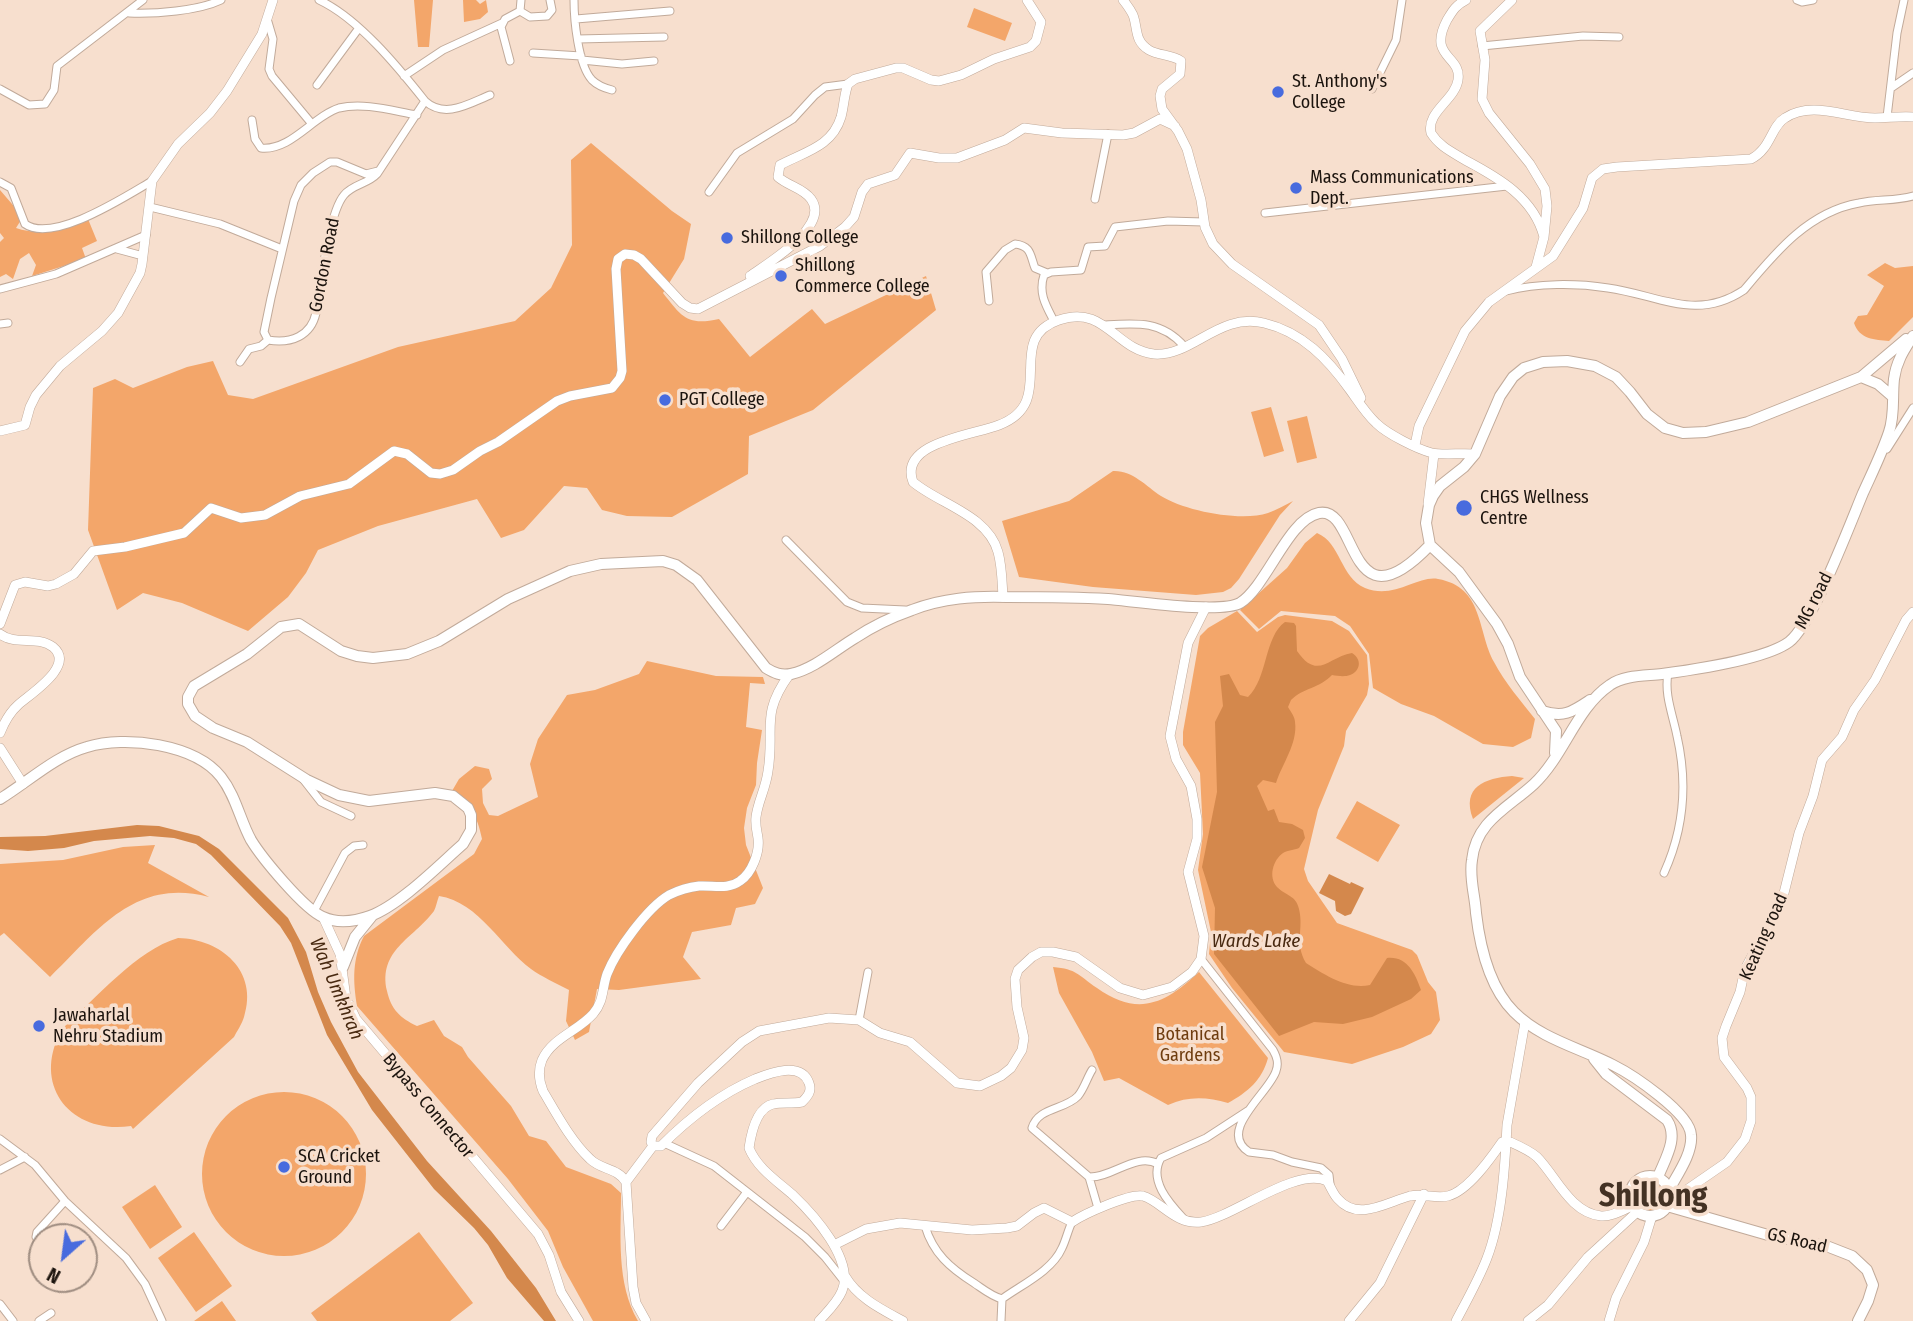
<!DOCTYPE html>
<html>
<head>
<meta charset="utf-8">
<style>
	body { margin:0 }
	#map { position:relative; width:1913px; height:1321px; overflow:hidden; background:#f7dfce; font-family:"Fira Sans Condensed",sans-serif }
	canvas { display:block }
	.north { position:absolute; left:28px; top:1223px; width:70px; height:70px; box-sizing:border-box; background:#f7dfce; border:2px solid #9f8d81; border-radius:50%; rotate:208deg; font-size:19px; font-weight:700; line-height:28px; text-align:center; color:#1b130d }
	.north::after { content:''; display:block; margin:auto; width:24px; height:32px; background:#486bde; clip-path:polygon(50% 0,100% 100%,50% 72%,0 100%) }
</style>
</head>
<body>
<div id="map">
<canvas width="1913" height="1321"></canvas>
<div class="north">N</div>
</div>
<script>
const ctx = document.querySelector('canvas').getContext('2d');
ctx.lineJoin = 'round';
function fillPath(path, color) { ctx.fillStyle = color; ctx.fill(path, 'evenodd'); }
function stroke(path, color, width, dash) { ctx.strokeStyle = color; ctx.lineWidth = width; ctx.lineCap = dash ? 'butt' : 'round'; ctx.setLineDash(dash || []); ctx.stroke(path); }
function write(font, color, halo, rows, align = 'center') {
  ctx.font = font + ' "Fira Sans Condensed",sans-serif'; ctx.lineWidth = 7; ctx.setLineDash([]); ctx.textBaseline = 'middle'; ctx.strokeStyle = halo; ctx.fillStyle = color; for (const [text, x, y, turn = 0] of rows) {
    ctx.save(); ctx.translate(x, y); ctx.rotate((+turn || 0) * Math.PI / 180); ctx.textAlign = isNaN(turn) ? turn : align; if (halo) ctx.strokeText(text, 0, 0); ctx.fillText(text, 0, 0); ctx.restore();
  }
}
const green = new Path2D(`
	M414,0H433L429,47H418Z
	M463,0H476L480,4L486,0L488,12L480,19L464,22Z
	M974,8L1012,23L1005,41L967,27Z
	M591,143L672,211L691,224L684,259L663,293C682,317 687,326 719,319L750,357L812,309L825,324L926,276L936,310L813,410L749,436L748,474L672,517L627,516L602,510L587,488L564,486L524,530L501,538L477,499L378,526L318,550L306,573L288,597L248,631L182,603L143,593L117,610L88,530L93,388L115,379L133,388L187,367L213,361L228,395L253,399L398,347L515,321L551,288L572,245L571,160Z
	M0,190L18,211L21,220L16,228C42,237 63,228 88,219L97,241L82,248L86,259L32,276L36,265L29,253L20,259L13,279L6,274L0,277V242L4,238L0,233Z
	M1885,263L1895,268L1913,266V317L1889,341C1875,340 1859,339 1854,323L1858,316L1867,315L1884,286L1867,275Z
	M1271,407L1284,451L1264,457L1251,412Z
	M1307,416L1317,458L1297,463L1287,421Z
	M1113,471C1132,470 1146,486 1161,496C1185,511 1241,522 1268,513C1276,510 1285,505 1293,501L1280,515L1239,579L1231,588L1223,592L1196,595L1093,587L1019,577L1002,521L1069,501Z
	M1317,533C1341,543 1340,577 1365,588C1394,600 1418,575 1438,579C1484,587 1477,631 1494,662C1505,683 1521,701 1535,719L1531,738L1513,747L1483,744L1434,716L1401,704L1373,688L1369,654L1350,626L1335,616L1281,611L1259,629L1240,610L1287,568L1305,543Z
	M1237,611L1257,632L1278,617L1285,615L1332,621L1349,631L1367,655L1369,684L1367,695L1346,731L1344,746L1318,810L1304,869L1308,881L1337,923L1412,950L1417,955L1428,982L1436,992L1440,1020L1431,1034L1403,1047L1352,1064L1284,1052L1232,988L1209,954L1211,932L1198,870L1203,834L1200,773L1183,745V732L1200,636L1208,628Z
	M647,661L716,676L763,677L765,684L750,683L746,727L762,730L757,763L756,785L747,808L744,828L746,845L763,888L755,904L736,908L731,925L692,932L683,957L701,979L619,990L597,989L589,1032L575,1040L566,1021L569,990C556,983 542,977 531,969C502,948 479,902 439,896C437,901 436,907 434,911C413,939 378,950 387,991C391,1009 400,1018 417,1026L434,1020L444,1036L462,1047L468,1057L511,1106L529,1136L546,1141L566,1167L611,1184L621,1193C621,1235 616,1283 638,1321H593L563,1267L548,1231L508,1179L357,1006C353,981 352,959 364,936L474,854L482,839C477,814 471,807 452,791L459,779L475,766L489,769L492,779L482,789L483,803L489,815L498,816L538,797L530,764L538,739L567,695L595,690L639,674Z
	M1512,776L1524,778L1473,819C1461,787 1485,778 1512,776Z
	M1357,801L1400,825L1378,862L1336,838Z
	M155,845L148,863L209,897C135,877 97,931 50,977L4,933L0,936V864L63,860L123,847Z
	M178,938C221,939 259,971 244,1017C242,1024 237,1031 234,1037L133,1129L131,1126C69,1135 30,1083 63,1028C95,999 137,950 178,938Z
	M1053,967C1077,969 1078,975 1097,988C1138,1017 1165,1004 1199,972L1268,1058C1262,1080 1248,1092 1228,1103C1207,1097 1188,1096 1168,1105L1119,1078L1104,1081L1092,1052L1059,993Z
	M202 1174a82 82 0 1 1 164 0a82 82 0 1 1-164 0Z
	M1635 1196a14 14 0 1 1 28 0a14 14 0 1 1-28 0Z
	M155,1185L182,1227L150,1249L122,1207Z
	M194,1232L232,1286L196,1312L158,1258Z
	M419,1232L473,1303L450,1321H317L311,1313Z
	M222,1301L236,1321H194Z`);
const water = new Path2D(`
	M1285,622L1294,623L1296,626L1297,651C1318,681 1328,657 1352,653C1362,659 1361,671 1350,675C1345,677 1338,676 1332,675C1320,688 1303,688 1291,700L1288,707C1291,712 1295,717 1295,722C1298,743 1282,764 1276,783L1263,780L1257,786L1268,811L1274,809L1279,822L1292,824L1303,830L1305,838L1299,848C1294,850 1288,850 1283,853C1273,860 1268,877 1277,887C1286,896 1296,895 1299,909C1304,930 1294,942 1306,963C1325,975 1348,990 1370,985L1387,958C1407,956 1415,973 1421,990L1411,999L1372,1017L1343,1024L1314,1022L1279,1036L1214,954L1215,908L1202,867L1217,792L1215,722L1223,706L1220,676L1229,674L1240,695L1248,697C1268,678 1264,637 1285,622Z
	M137,825L159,826L199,836L219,849L288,918L306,952L318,992L331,1022L358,1072L427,1161L491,1231L536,1288L556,1321H544L507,1278L488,1245L474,1228L434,1189L372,1110L327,1035L291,943L280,926L211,855L196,844L174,838L150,836L94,841L64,848L28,851L0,849V837L45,836Z
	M1329,874L1350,884L1351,882L1364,888L1351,914L1345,916L1336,911L1335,901L1319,893Z`);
const minor = new Path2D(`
	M319,0C358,18 398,67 425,101L377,174C368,184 353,184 344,195C328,214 321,286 316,313C311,336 291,344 268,340L264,332L271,298L294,201L301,185L313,173L330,162H337L366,174L378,171
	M574,0C574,19 578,65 592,80C598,86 604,88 612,90
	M1797,0L1802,2L1813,0
	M520,11L530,17L547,16L552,10L550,0
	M129,13C155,14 198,11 221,0
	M576,19L670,11
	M268,22L273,39L269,69L272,76L312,124
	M578,39L664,37
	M1482,46L1583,36L1619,37
	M533,53L581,56
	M582,60L622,64L654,61
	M510,61L501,27L505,19L520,11L521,0
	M404,76L443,50L502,23
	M317,85L359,28
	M1891,88L1913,73
	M0,89L29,105L45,104L54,90L57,66L143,0
	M1372,89L1396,40L1402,0
	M425,101C445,119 468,104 490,95
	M1887,117L1897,33L1904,0
	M252,120L255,139L261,148C291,151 313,116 339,108C364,102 393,111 417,115
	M0,182L11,188L25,224C53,244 126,196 152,181
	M709,192L737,153L793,119L815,95L825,87L848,84
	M1095,199L1108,134
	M150,207L220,224L282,249
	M1265,213L1507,186
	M117,249L143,256
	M0,289L56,274L146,235
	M1506,291C1538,283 1576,283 1608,288C1659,295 1696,322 1744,290C1775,253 1808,212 1859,203C1877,199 1895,201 1913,196
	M989,301L986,272L1005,250L1015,244C1032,246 1030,256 1035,268L1047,273
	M1054,321C1046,306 1038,293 1044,275L1051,272L1081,270L1088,247L1105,246L1115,227L1168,221L1204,222
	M0,324L8,323
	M1104,325C1136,323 1161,320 1184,346
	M240,362L249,349L261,346L268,340
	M1887,449L1913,408
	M786,540L847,602L862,608L905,610
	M303,779L321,802L351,816
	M1664,873C1684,829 1688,784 1677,736C1673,715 1664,695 1668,673
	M314,911L345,853L354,846L363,845
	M1201,959L1273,1050C1277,1057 1279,1063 1276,1071C1270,1092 1216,1131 1249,1152L1273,1155L1292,1162L1321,1168L1329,1175L1330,1184
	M859,1020L868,972
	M1092,1070C1087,1078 1084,1089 1078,1096C1065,1110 1038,1107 1032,1128L1089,1177C1112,1178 1136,1152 1158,1164
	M0,1139L35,1165L65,1201L126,1258L145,1284L162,1321
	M664,1143L714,1166L805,1237L825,1257L844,1281
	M0,1170L25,1157
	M1089,1177L1098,1208
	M1183,1218C1169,1203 1148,1180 1161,1158L1206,1138L1249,1110
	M721,1226L747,1192
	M925,1226C933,1253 950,1268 974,1283C983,1289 991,1296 1002,1299C1021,1285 1052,1271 1062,1248C1066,1240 1068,1230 1072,1222
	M42,1247L36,1237L37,1232L65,1201
	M0,1304L13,1321
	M39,1321L51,1313
	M1001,1321L1002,1299`);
const tertiary = new Path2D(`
	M1123,0C1127,5 1130,9 1133,15C1138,28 1134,41 1149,50C1159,56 1171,54 1181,61L1180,74L1162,89L1160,96L1162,109L1178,131L1187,149L1201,200L1205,227L1213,244L1232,264L1319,325L1342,359L1361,398
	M1466,0C1456,5 1453,10 1447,20C1427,58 1462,55 1458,80C1455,100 1426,112 1431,133C1439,146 1452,152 1465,160C1499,178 1534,198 1544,237
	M1512,0L1480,31L1485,60L1482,99L1489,113L1530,164L1545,189L1547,206L1544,237L1536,267
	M750,276C768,263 831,226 811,199C803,188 788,186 778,177L780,165C804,152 832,147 841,117C844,106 844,95 848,84L855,79L896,68H903L931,80L939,81L961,75L994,59L1030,47L1036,41L1041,22L1027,0
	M0,431L25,425L30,407L36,395L60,366L102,331L118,313L140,273L142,264L152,181L178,144L210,113L227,91L262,34L273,0
	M1415,445L1419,426L1465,331L1489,302L1553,256L1583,208L1592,178L1603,169L1617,167L1751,159C1771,149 1771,126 1785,118C1812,100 1846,118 1875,118C1888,118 1900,116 1913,117
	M1428,504L1434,454
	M1003,597C1002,582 1002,566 998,552C988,515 939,504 913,482C898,442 974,435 999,425C1060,402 1002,339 1059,320C1105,304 1115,350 1154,354C1192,357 1219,312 1264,323C1302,332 1328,359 1350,390C1358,401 1366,414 1376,423C1387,434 1417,449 1432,453C1439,455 1464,453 1475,454
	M0,624L15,585L25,582L48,586L56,584L74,574L93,551L125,547L184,533L211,508L241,518L265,515L300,496L349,484L394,451L407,454L431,473L440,474L453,470L480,451L498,442L557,401L570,396L612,388L620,378L622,371L616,269L618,259L625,254L634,255L641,259L682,303L690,308L698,309L820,246L845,227L854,217L862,192L868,184L895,175L910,153L939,158H957L1005,140L1024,128L1062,133L1123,135L1134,133L1160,119L1175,126
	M0,634C15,646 38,635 53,647C76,666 30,694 18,705C9,713 4,723 0,733
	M0,748L23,784
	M323,917L340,954L346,998L356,1019L538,1234L549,1255L561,1292L579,1321
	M1508,1141C1517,1145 1529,1150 1537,1157C1556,1176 1570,1213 1601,1216C1611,1217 1623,1210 1632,1206
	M626,1182L653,1146
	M1669,1202L1727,1162L1745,1139L1751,1121V1097L1747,1088L1724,1057L1722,1038L1726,1026L1740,992L1745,969L1782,901L1799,833L1813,796L1822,760L1842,737L1854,710L1875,680L1906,620L1913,612
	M834,1245L866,1229L900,1223L972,1230L1007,1228L1017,1226L1034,1213L1044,1208L1072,1222C1084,1214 1130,1193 1143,1196C1161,1201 1175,1225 1201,1222C1232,1218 1296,1166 1327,1181C1331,1187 1333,1194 1338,1199C1358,1222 1387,1202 1410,1196C1423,1193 1435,1199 1448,1196C1468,1191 1491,1158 1502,1142L1508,1141
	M845,1276C858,1298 881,1309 903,1321
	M646,1321L636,1303L633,1287L626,1182C618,1168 601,1170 590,1159C571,1141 556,1113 543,1091C539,1081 538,1070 542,1060C552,1038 578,1031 593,1014C604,1002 602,988 607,974C616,951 647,908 669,895C677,891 690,887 699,886C713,885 728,890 740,881C752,873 760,852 758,838C757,831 755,825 756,817C758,801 766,788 768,771C775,729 760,715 789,675
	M819,1321C827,1312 837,1303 842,1291C855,1260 813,1214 793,1195C777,1181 757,1168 749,1148C751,1134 756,1108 773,1104C782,1102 792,1104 802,1102C808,1096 812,1091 809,1083C801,1061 770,1073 755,1079C720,1094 688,1119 661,1146H653L651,1142L652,1136L698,1083L742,1042L759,1031L829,1018L859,1020L880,1033L910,1042L957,1083L980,1086L1001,1076L1011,1068L1022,1050L1024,1038L1017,1007L1015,979L1018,970L1032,957L1041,952H1053L1076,957L1120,988L1143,995L1172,987L1192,972L1201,959L1204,936L1188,872L1197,839V819L1191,786L1176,759L1170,736L1188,643L1206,607
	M1349,1321L1380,1283L1424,1194
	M1456,1321C1467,1300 1479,1279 1487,1258C1502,1219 1505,1166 1507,1125L1525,1022
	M1528,1321L1548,1305L1588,1257L1637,1212
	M1609,1321L1616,1298L1644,1242L1652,1216`);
const primary = new Path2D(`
	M1861,377L1878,384L1893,397
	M1542,711C1564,718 1572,712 1590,700
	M1555,753L1556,731L1520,677L1508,644L1497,624L1459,572L1430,545L1426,523L1429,505L1433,496L1440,486L1464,467L1475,454L1500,396L1513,377L1524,368L1543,362L1567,361L1595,366L1616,377L1630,392L1647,414L1665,428L1683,433L1706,432L1748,422L1861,377L1906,339
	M0,799C28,782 55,756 87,747C125,735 195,744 221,777C236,796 240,820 251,840C262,858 304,909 323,917C338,924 356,921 370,916C400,905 439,865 463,844L471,830V815L468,808L453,796L435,793L369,801L339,795L307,780L247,742L213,728L195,716L188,704V697L194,686L247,654L281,627L299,624L341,651L357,656L373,658L407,654L439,641L508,599L570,571L601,564L663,561L676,565L697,580L766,668C774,673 781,676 791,674C814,669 835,650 855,638C873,626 892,617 912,610C943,598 974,596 1007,597C1040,597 1074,597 1108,599C1133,601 1221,614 1240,603C1267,586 1288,519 1319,513C1359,505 1346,633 1430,545
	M343,967L355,937L372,916
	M1594,1059L1606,1074L1667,1120C1679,1138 1665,1159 1658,1177
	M1630 1196a20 20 0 1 1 40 0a20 20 0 1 1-40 0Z
	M1669,1190C1677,1175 1693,1153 1691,1135C1690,1113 1633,1075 1613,1065C1580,1048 1541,1039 1514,1012C1489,987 1480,947 1476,913C1475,895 1469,878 1472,860C1476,821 1508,808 1534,784C1564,756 1576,708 1610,685C1624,675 1645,676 1662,674C1692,670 1766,659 1789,642C1812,625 1850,524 1863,493C1872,473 1882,453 1889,432C1895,415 1892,397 1894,379C1896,362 1904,350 1913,336
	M1667,1206L1768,1235L1829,1247L1852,1256L1867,1270L1873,1285L1868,1301L1858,1321`);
const markers = [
	[1278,92,7,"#486bde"],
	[1296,188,7,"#486bde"],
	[727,238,7,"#486bde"],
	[781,276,7,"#486bde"],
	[665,400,7,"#486bde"],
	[1464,508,9,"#486bde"],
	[39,1026,7,"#486bde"],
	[284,1167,7,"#486bde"]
];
const poiNames = [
	["St. Anthony's",1292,82],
	["College",1292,103],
	["Mass Communications",1310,178],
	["Dept.",1310,199],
	["Shillong College",741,238],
	["Shillong",795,266],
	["Commerce College",795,287],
	["PGT College",679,400],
	["CHGS Wellness",1480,498],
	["Centre",1480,519],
	["Jawaharlal",53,1016],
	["Nehru Stadium",53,1037],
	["SCA Cricket",298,1157],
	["Ground",298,1178]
];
const streetNames = [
	["Gordon Road",325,265,-79],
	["MG road",1814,601,-63],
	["Keating road",1764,937,-66],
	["Bypass Connector",428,1106,50],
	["GS Road",1797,1241,13]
];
const parkNames = [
	["Botanical",1190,1035],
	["Gardens",1190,1056]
];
const waterNames = [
	["Wards Lake",1256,942],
	["Wah Umkhrah",336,989,67]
];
const townNames = [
	["Shillong",1653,1197]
];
fillPath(green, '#f3a66a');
fillPath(water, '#d4884c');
stroke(minor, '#c1aa9a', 9);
stroke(tertiary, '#c1aa9a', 10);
stroke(primary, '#c1aa9a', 12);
stroke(minor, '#fff', 7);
stroke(tertiary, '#fff', 9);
stroke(primary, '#fff', 10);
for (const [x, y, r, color] of markers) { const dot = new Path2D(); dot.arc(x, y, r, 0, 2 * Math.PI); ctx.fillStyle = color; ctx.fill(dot); stroke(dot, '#f7dfce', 2.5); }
write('18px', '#1b130d', '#f7dfce', poiNames, 'left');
write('18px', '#1b130d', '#f7dfce', streetNames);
write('18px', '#6f3d0f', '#f7dfce', parkNames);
write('italic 19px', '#482910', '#f7dfce', waterNames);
write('bold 32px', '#443224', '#f7dfce', townNames);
</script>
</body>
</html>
